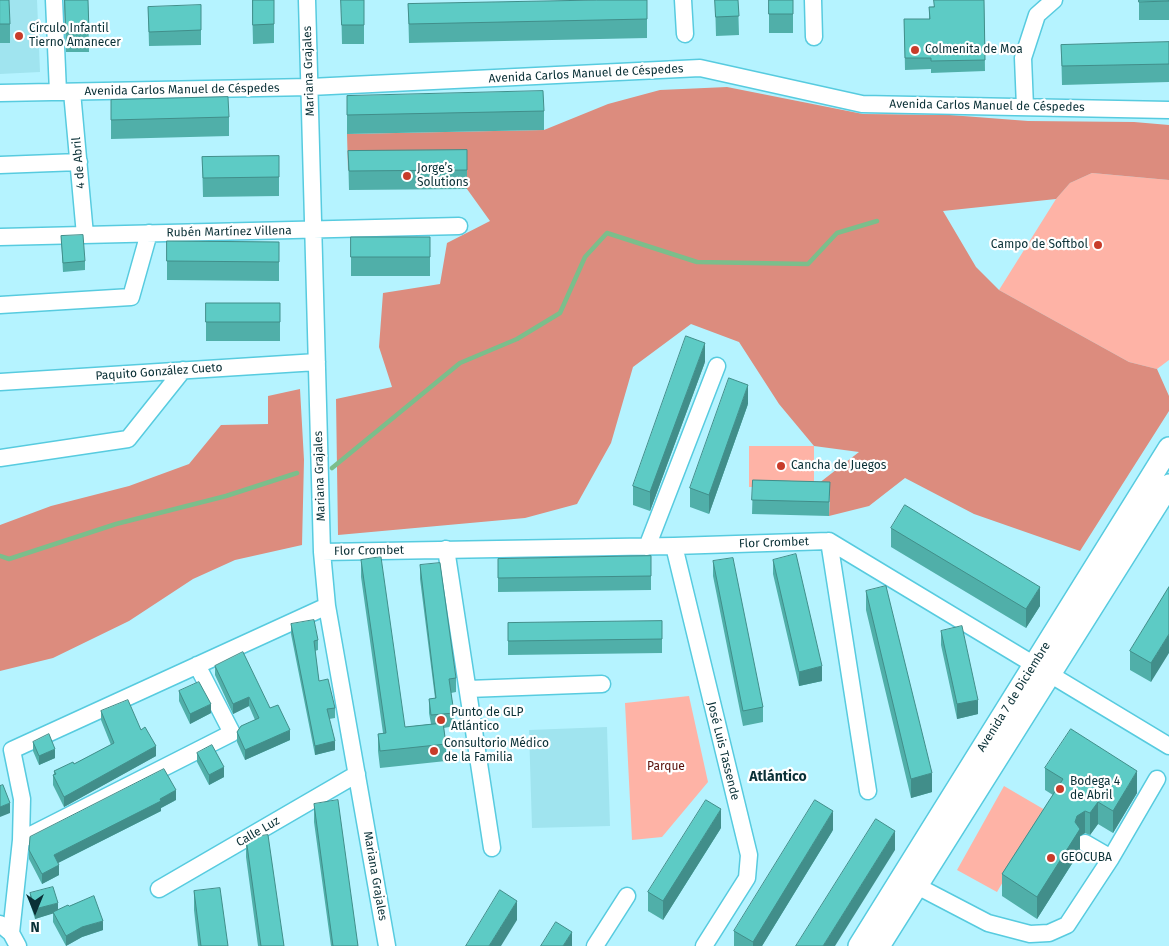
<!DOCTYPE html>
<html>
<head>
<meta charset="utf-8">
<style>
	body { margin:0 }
	#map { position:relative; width:1169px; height:946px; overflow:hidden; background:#b5f3ff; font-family:"Fira Sans",sans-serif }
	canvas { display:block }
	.north { position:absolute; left:10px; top:886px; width:50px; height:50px; -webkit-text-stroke:4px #fff; paint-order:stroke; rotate:180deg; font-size:14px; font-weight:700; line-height:20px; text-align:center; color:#0a3036 }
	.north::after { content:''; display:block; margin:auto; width:18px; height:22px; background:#0a3036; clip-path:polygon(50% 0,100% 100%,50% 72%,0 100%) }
</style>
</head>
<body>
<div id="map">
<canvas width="1169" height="946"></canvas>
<div class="north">N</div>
</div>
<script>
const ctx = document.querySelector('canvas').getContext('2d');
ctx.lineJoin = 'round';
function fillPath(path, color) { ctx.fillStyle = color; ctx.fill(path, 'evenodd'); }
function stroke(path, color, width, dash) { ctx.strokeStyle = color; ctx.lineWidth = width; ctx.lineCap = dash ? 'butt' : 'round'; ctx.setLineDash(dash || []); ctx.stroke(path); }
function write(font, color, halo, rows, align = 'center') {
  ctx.font = font + ' "Fira Sans",sans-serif'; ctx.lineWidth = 4.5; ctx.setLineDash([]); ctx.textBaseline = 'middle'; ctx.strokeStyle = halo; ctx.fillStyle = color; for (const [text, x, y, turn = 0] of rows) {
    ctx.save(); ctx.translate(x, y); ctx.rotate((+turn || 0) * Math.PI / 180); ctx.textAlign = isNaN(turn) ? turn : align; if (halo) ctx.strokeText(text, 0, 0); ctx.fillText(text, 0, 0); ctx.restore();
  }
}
const built = new Path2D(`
	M0,0H37L40,72L0,74Z
	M607,727L610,826L532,828L529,730Z`);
const green = new Path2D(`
	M1092,173L1169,180V360L1157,369L1129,362L999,290L1056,199L1070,183Z
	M749,446H814V487H749Z
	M689,696L708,782L662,837L632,840L625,703Z
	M1004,786L1045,810L997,892L957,870Z`);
const forest = new Path2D(`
	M727,87L863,114L950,115L1028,121L1134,122L1169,125V180L1092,173L1070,183L1056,199L943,211L976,267L999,290L1129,362L1157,369L1169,396V411L1080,551L974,514L905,478L869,506L829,516L830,496L814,487L859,452L814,446L779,404L739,342L691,324L633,367L611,443L577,504L525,518L338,535L336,399L392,387L379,347L383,293L440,284L447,243L490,221L467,189V169L348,170L347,134L544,130L608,104L660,90Z
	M300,389L304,460L302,545L235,560L193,579L129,621L53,658L0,671V525L51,506L129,486L189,464L221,425L268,424V396Z`);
const stream = new Path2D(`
	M332,468L460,363L517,339L560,313L585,257L607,233L697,262L808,264L837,233L877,221
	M0,556L9,559L116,524L226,496L297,473`);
const minor = new Path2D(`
	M54,0L58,92
	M307,0L322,552L327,606L387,946
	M683,0L685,34
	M813,0L814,37
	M72,92L85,235
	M0,93L310,87L700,68L862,104L1169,110
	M1025,107L1023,58L1037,15L1054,0
	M0,165L79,162
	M0,237L459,226
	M0,305L131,297L149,233
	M0,382L317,362
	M0,458L128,439L183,370
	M829,541L868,791
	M674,546L749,855L747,878L704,946
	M647,547L717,366
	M446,549L492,848
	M322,552L674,546L829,541L1169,746
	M468,689L602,684
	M21,840L232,733L197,665
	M1085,843L1111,858
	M917,886L988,923L1030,934L1049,933L1067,925L1111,858L1157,779
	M159,889L357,774
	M0,924L11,933L18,946
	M11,933L21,840L22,799L12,750L327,606
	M595,946L627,896`);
const major = new Path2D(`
	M859,946L1169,448
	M879,946L1169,485`);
const wall = new Path2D(`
	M0,0L10,24V43H0Z
	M64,0H88L89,52H66Z
	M252,0H274V43L253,44Z
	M341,0H364V44H342Z
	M647,0V38L409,43L408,4Z
	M715,0H738L739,35L716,36Z
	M769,0L793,14V33H769Z
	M984,0L985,71L931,73V69L905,70L904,19H929V7Z
	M1139,0H1169V20H1139Z
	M148,7L201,30V45L149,46Z
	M1169,42V82L1062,85L1061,45Z
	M347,96L544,111V130L347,134Z
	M111,100L229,117V136L111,139Z
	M467,150V189L349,190L348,151Z
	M279,156V196L203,197L202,157Z
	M61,236L85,261V270L63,272Z
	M351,237H430V276H351Z
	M167,241L279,242V281L167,280Z
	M206,303H280V341H206Z
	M705,362L650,511L633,505V486Z
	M748,404L709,514L690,507V488Z
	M753,480L830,482L829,516L752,514Z
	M891,528L1040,606L1026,628L891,547Z
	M651,556V590L498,592V559Z
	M361,560L405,727L431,724L429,713V699L435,698L420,579V565L456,678V692L451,693L454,713V726L444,728L446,744V761L380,768L378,751V734L383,733L361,577Z
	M773,560L822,681L799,686L773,574Z
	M713,561L763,707V722L743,726L713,576Z
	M1169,587L1151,682L1130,670V651Z
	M866,591L932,792L911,798L866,610Z
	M662,621V653L508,655V623Z
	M291,624L318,640V650L315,651L319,681L335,708V718L329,719L335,750L315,755L291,634Z
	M941,631L978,714L957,719L941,645Z
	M215,666L270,708L290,740L245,760L237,742V732L255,720L249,706L233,714L215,675Z
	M179,691L211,713L190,724L179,701Z
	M101,711L141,730L156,756L64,807L53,785V775L54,774V771L74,764L111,745L101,720Z
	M33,742L55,758L39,765L33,751Z
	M197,753L224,777L209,785L197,762Z
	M1045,768L1137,793L1113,833L1098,824L1090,835L1085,833L1080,836V851L1037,919L1002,896V874L1053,795L1045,790Z
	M176,800L161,808V811L58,863L59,875L42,884L29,859V850Z
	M314,804L358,946H331L314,822Z
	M721,828L663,920L648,911V892Z
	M833,830L762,946H734V931Z
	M246,838L284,946H258L246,857Z
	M194,891L228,946H198L194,910Z
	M30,893L58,910L69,906L103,930L82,937L66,946L53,922V913L35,919L30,903Z`);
const shadedWall = new Path2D(`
	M705,343V362L650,511V492Z
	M748,385V404L709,514V495Z
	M1040,587V606L1026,628V609Z
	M1169,634V653L1151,682V663Z
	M822,666V681L799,686V672Z
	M249,697V706L233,714V704Z
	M978,700V714L957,719V704Z
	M211,704V713L190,724V714Z
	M290,730V740L245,760V750Z
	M335,741V750L315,755V746Z
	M156,746V756L64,807V797Z
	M55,749V758L39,765V756Z
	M224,767V777L209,785V775Z
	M1137,771V793L1113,833V811Z
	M932,773V792L911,798V779Z
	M176,790V800L161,808V811L54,865V855Z
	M1098,802V824L1090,835V813Z
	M10,803V813L0,817V807Z
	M721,809V828L663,920V901Z
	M833,811V830L762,946H753V942Z
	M1085,811V833L1080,836V851L1037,919V897L1075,822L1077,816Z
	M895,831V850L835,946H823Z
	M59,865V875L42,884V874Z
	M517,901V920L501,946H489Z
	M58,903V912L35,919V909Z
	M103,921V930L82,937L66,946V936L82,927Z
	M572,932V946H563Z`);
const building = new Path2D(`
	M0,0H9L10,24H0Z
	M65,0H88L89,33H66Z
	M253,0H274V24L253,25Z
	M341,0H364V25H342Z
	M597,0H647V19L409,24L408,4Z
	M715,0H738L739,16L716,17Z
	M769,0H793V14H769Z
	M934,0H984L985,60L931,61V58H905L904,19H930L929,7H934Z
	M1139,0H1169V1L1139,2Z
	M201,5V30L149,32L148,7Z
	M1169,42V64L1062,66L1061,45Z
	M543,91L544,111L347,115V96Z
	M228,97L229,117L111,120V100Z
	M467,150V170L349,171L348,151Z
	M279,156V177L203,178L202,157Z
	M83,235L85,261L63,263L61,236Z
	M351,237H430V257H351Z
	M167,241L279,242V262L167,261Z
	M206,303H280V322H206Z
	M686,336L705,343L650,492L633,486Z
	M729,378L748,385L709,495L690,488Z
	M753,480L830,482L829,502L752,500Z
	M905,505L1040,587L1026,609L891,528Z
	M796,554L822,666L799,672L773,560Z
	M651,556V576L498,578V559Z
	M381,557L405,727L443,723L446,744L380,751L378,734L386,733L361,560Z
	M733,558L763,707L743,711L713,561Z
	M440,563L456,678L449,679L454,713L431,715L429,699L436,698L420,565Z
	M886,586L932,773L911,779L866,591Z
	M1169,587V634L1151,663L1130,651Z
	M314,620L318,640L314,641L319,681L328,679L335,708L327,709L335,741L315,746L291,624Z
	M662,621V639L508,641V623Z
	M962,626L978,700L957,704L941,631Z
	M243,652L270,708L278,705L290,730L245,750L237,732L241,726L259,718L249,697L233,704L215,666Z
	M199,682L211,704L190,714L179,691Z
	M128,700L141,730L145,727L156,746L64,797L53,775L56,774L54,771L73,762L74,764L114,743L101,711Z
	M1071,729L1137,771L1113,811L1098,802L1090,813L1085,811L1077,816L1075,822L1080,829L1037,897L1002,874L1063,779L1045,768Z
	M49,734L55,749L39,756L33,742Z
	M212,745L224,767L209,775L197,753Z
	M164,769L176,790L160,799L161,801L54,855L59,865L42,874L29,850L30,837Z
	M3,785L10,803L0,807V786Z
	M338,800L358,946H333L314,804Z
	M706,800L721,809L663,901L648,892Z
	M815,800L833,811L753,942L734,931Z
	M876,819L895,831L823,946H796Z
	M268,835L284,946H261L246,838Z
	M53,887L58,903L35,909L30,893Z
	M220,888L228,946H201L194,891Z
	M500,890L517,901L489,946H466Z
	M94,896L103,921L82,927L66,936L53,912L68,905L69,906Z
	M556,922L572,932L563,946H541Z`);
const markers = [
	[19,36,5,"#c83c2a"],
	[915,50,5,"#c83c2a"],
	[407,176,5,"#c83c2a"],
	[1098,245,5,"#c83c2a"],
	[781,466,5,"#c83c2a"],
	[441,720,5,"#c83c2a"],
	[434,751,5,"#c83c2a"],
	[1060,789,5,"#c83c2a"],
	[1051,858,5,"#c83c2a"]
];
const poiNames = [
	["Círculo Infantil",29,29],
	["Tierno Amanecer",29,43],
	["Colmenita de Moa",925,50],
	["Jorge’s",417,169],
	["Solutions",417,183],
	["Campo de Softbol",1088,245,"right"],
	["Cancha de Juegos",791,466],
	["Punto de GLP",451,713],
	["Atlántico",451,727],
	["Consultorio Médico",444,744],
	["de la Familia",444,758],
	["Bodega 4",1070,782],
	["de Abril",1070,796],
	["GEOCUBA",1061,858]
];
const streetNames = [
	["Mariana Grajales",309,71,-92],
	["Avenida Carlos Manuel de Céspedes",586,74,-3],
	["Avenida Carlos Manuel de Céspedes",182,90,-1],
	["Avenida Carlos Manuel de Céspedes",987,106,1],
	["4 de Abril",79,163,-95],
	["Rubén Martínez Villena",229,232,-1],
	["Paquito González Cueto",159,372,-4],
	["Mariana Grajales",320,476,-92],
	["Flor Crombet",774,543,-2],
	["Flor Crombet",369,551,-1],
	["Avenida 7 de Diciembre",1014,697,-58],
	["José Luis Tassende",723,751,76],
	["Calle Luz",258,832,-30],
	["Mariana Grajales",375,876,80]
];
const parkNames = [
	["Parque",666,767]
];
const neighbourhoodNames = [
	["Atlántico",778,777]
];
fillPath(built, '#a0e4ef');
fillPath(green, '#feb3a6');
fillPath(forest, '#dc8c7e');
stroke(stream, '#7bbe8b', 4.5);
stroke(minor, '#57cbdf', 19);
stroke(major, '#57cbdf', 24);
stroke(minor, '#fff', 16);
stroke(major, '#fff', 21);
fillPath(wall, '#50afa9');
fillPath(shadedWall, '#418e8a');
fillPath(building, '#5dcbc5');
stroke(building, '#418e8a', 1);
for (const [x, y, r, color] of markers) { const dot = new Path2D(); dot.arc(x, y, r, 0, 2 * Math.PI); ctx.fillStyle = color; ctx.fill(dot); stroke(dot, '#fff', 2); }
write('12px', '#0a3036', '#fff', poiNames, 'left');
write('12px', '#0a3036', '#fff', streetNames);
write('12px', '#581008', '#fff', parkNames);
write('bold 14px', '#0a3036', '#fff', neighbourhoodNames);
</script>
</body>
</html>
